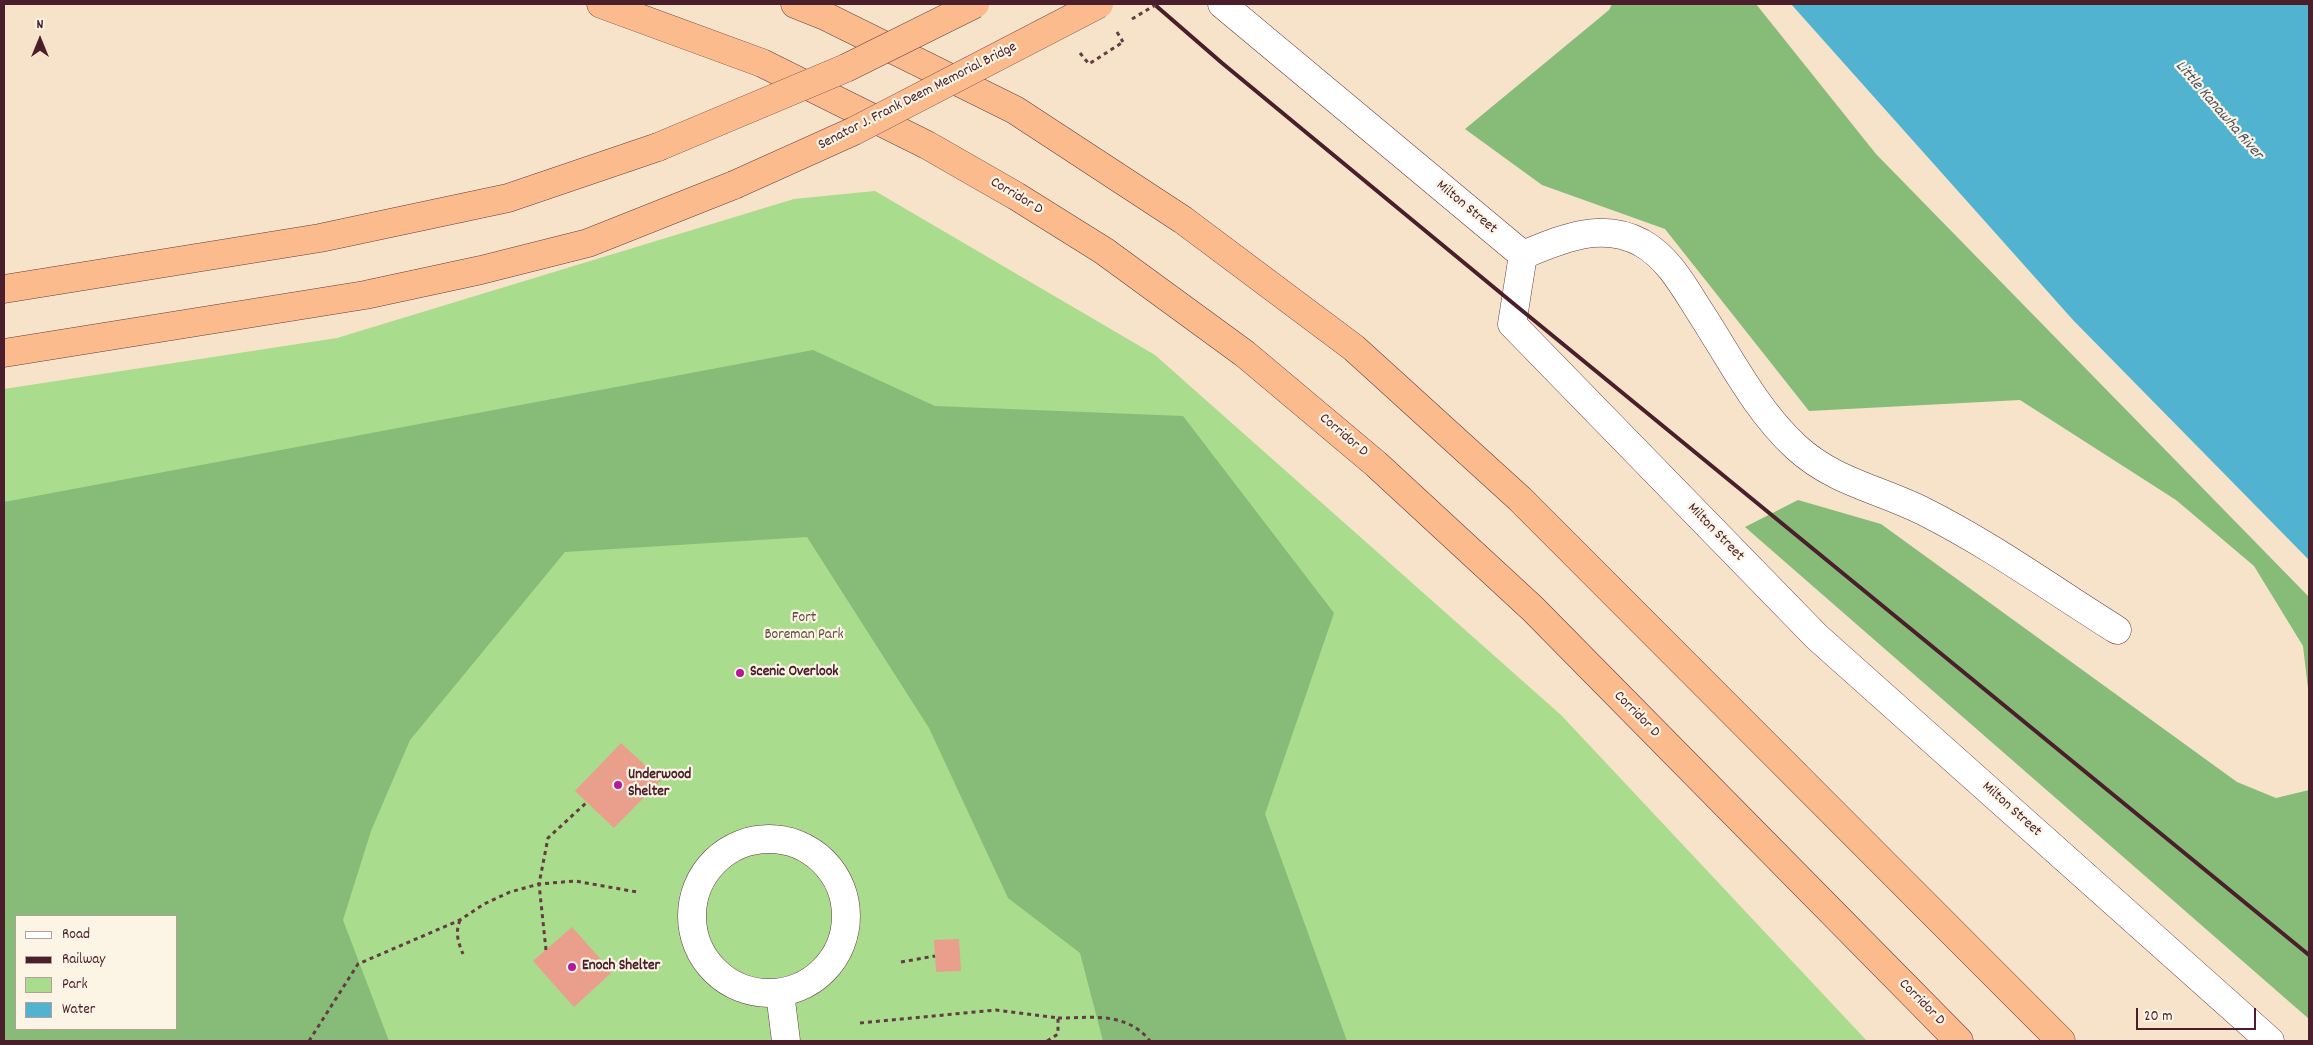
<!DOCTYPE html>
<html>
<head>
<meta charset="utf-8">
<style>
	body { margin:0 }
	#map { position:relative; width:2313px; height:1045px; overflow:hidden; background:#f6e3c9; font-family:Dekko,sans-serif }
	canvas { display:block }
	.frame { position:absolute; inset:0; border:5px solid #4a1f2b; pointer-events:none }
	.legend { position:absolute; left:15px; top:915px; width:162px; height:115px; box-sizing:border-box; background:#fcf5e5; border:1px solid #b59f9b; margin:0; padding:6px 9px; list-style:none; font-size:15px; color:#4a1f2b }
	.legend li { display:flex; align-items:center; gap:10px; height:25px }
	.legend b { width:25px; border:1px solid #b59f9b }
	.north { position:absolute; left:15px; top:15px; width:50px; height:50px; -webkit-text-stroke:4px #fcf5e5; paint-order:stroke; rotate:0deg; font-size:14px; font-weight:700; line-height:20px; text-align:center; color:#4a1f2b }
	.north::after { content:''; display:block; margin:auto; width:18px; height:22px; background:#4a1f2b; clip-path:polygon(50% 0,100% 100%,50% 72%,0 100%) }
	.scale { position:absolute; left:2136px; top:1008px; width:120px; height:22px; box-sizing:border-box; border:2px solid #4a1f2b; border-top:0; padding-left:6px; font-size:15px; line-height:18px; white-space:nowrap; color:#4a1f2b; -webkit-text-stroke:4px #fcf5e5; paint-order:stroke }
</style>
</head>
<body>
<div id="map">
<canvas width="2313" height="1045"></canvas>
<div class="frame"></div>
<ul class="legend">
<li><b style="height:6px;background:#fff"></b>Road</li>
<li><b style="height:6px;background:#4a1f2b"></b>Railway</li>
<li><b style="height:14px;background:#a9dc8c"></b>Park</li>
<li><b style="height:14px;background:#52b3d1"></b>Water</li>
</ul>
<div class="north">N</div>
<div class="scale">20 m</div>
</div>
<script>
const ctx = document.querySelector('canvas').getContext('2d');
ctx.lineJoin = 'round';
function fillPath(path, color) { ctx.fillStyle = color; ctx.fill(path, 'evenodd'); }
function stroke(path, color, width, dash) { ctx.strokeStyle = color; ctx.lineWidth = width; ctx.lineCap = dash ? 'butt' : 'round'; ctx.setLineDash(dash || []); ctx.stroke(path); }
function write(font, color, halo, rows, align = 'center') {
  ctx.font = font + ' Dekko,sans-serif'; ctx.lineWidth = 4.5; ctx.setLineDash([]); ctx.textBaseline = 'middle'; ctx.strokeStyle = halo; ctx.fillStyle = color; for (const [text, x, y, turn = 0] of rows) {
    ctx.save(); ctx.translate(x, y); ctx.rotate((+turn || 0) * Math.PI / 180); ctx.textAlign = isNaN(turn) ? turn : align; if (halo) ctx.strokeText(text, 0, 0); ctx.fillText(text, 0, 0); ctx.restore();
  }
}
const green = new Path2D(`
	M875,191L1155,355L1561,715L1867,1041H4V389L337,338L794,199ZM16,916H176V1029H16Z`);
const forest = new Path2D(`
	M1612,4H1756L1876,154L2309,597V697L2303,646L2254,566L2176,500L2020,400L1809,411L1665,229L1542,185L1465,129L1609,10Z
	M813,350L935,406L1183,416L1334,613L1265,814L1347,1041H1103L1080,953L1008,898L929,728L807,537L565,552L410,740L371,831L343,920L389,1041H4V502ZM16,916H176V1029H16Z
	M1798,500L1881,524L2237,782L2276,798L2309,790V1019L1745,527Z`);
const water = new Path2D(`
	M1791,4H2309V560L2073,320Z`);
const building = new Path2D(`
	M621,743L661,780L614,828L575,791Z
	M572,927L612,972L574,1007L533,961Z
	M959,939L961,971L936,972L934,940Z`);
const path = new Path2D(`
	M1080,53L1089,64L1123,42
	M460,920C455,933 458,942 463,954
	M546,950L539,884L548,838L587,802
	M901,962L935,956
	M1058,1018C1091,1018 1126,1011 1150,1041
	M860,1023L996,1010L1058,1018V1034L1047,1041
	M309,1041L358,964L460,920L484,904L510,892L539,884L575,881L637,892`);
const minor = new Path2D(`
	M1222,4L1523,255L1512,324L1817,637L2270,1041
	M1523,255C1562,239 1601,221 1642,243C1670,259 1685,289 1702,315C1731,360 1756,410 1796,447C1834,482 1879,489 1923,511C1991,545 2053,590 2117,630
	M692 916a77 77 0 1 1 154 0a77 77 0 1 1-154 0Z
	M780,993L786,1041`);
const highway = new Path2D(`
	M601,4L762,63L927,145L1016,196L1104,251L1245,354L1376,464L1533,609L1959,1041
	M795,4L825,16L1015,110L1183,220L1354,348L1520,499L2061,1041
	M4,289L320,238L508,198L658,147
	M4,353L365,295L481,270L588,243L734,185`);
const rail = new Path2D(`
	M1154,4L1222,63L1514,304L2309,955`);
const pathBridge = new Path2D(`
	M1132,19L1157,4
	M1117,32L1123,42`);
const highwayBridge = new Path2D(`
	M658,147L846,68L975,4
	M734,185L854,131L1099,4`);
const markers = [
	[740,673,5,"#b5179e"],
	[618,785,5,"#b5179e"],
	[572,967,5,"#b5179e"]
];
const streetNames = [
	["Senator J. Frank Deem Memorial Bridge",918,97,-27],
	["Corridor D",1016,197,31],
	["Milton Street",1466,208,40],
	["Corridor D",1343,436,40],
	["Milton Street",1715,533,46],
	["Corridor D",1636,715,45],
	["Milton Street",2011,810,42],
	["Corridor D",1921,1003,45]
];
const parkNames = [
	["Fort",804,619],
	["Boreman Park",804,636]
];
const poiNames = [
	["Scenic Overlook",750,673],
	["Underwood",628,776],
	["Shelter",628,793],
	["Enoch Shelter",582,967]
];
const waterNames = [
	["Little Kanawha River",2218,111,49]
];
fillPath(green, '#a9dc8c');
fillPath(forest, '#86bc78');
fillPath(water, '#52b3d1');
fillPath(building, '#ea9f8d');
stroke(minor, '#643c43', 29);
stroke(highway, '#643c43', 29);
stroke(path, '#643c43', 3, [4, 4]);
stroke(minor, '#fff', 28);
stroke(highway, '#fbbb8d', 28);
stroke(rail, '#4a1f2b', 4);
stroke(highwayBridge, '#643c43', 29, []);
stroke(pathBridge, '#643c43', 3, [4, 4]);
stroke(highwayBridge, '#fbbb8d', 28);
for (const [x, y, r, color] of markers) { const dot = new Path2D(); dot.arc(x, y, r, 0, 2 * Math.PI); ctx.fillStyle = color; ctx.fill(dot); stroke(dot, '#fcf5e5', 2); }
write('15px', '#4a1f2b', '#fcf5e5', streetNames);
write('15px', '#624e43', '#fcf5e5', parkNames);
write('bold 15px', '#4a1f2b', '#fcf5e5', poiNames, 'left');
write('italic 16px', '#4d5365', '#fcf5e5', waterNames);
</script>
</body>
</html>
